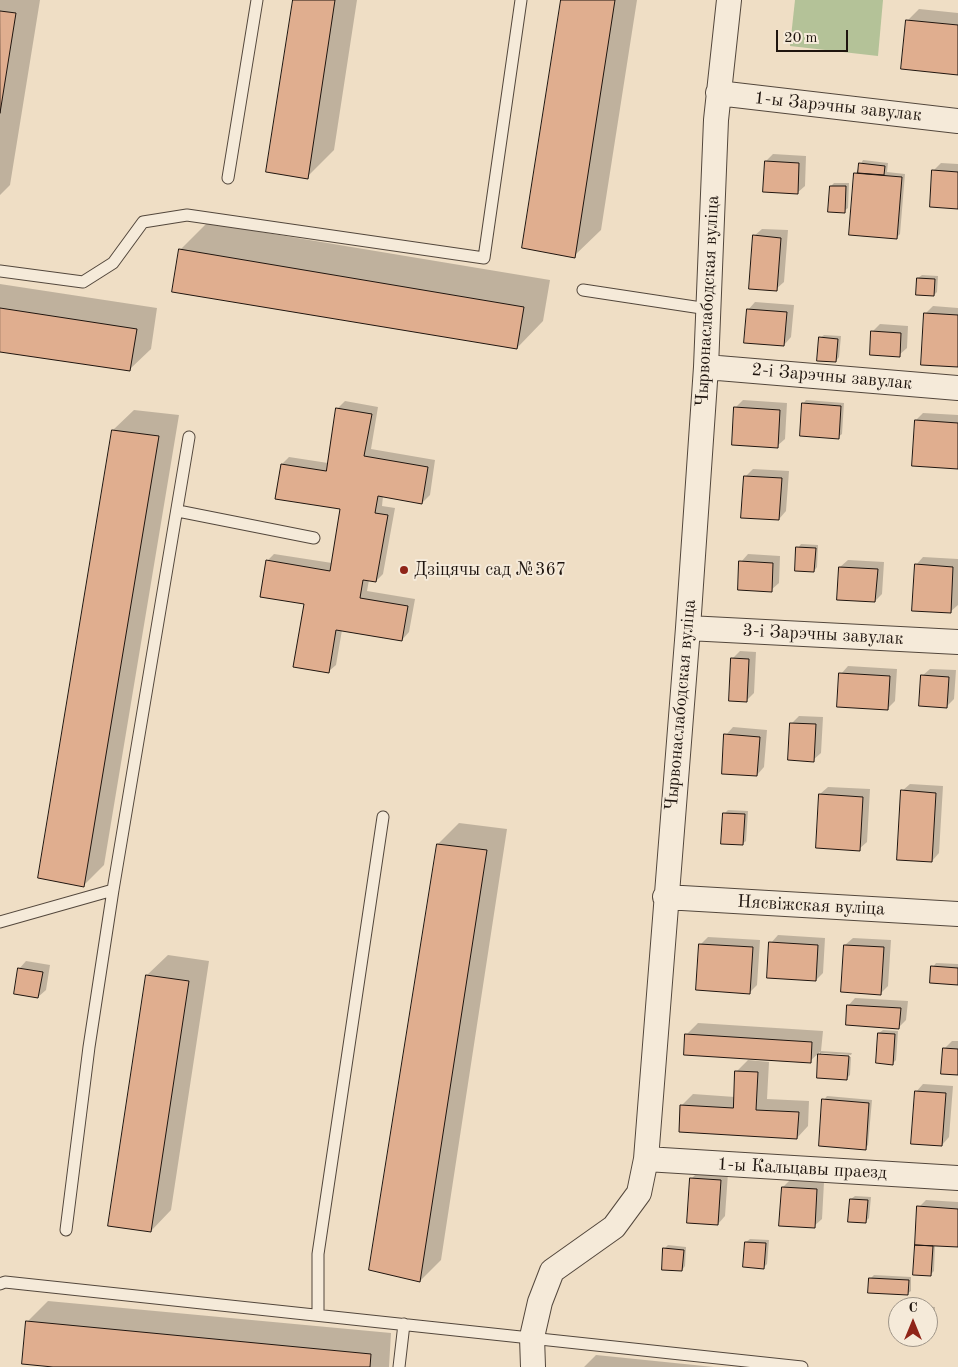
<!DOCTYPE html>
<html>
<head>
<meta charset="utf-8">
<style>
	body { margin:0 }
	#map { position:relative; width:958px; height:1367px; overflow:hidden; background:#efdec5; font-family:"Old Standard TT",serif }
	canvas { display:block }
	.north { position:absolute; left:888px; top:1297px; width:50px; height:50px; box-sizing:border-box; background:#f5ead9; border:1px solid #9f9588; border-radius:50%; rotate:0deg; font-size:14px; font-weight:700; line-height:20px; text-align:center; color:#1f150f }
	.north::after { content:''; display:block; margin:auto; width:18px; height:22px; background:#8f2418; clip-path:polygon(50% 0,100% 100%,50% 72%,0 100%) }
	.scale { position:absolute; left:776px; top:30px; width:72px; height:22px; box-sizing:border-box; border:2px solid #1f150f; border-top:0; padding-left:6px; font-size:15px; line-height:18px; white-space:nowrap; color:#1f150f; -webkit-text-stroke:4px #f5ead9; paint-order:stroke }
</style>
</head>
<body>
<div id="map">
<canvas width="958" height="1367"></canvas>
<div class="north">С</div>
<div class="scale">20 m</div>
</div>
<script>
const ctx = document.querySelector('canvas').getContext('2d');
ctx.lineJoin = 'round';
function fillPath(path, color) { ctx.fillStyle = color; ctx.fill(path, 'evenodd'); }
function stroke(path, color, width, dash) { ctx.strokeStyle = color; ctx.lineWidth = width; ctx.lineCap = dash ? 'butt' : 'round'; ctx.setLineDash(dash || []); ctx.stroke(path); }
function write(font, color, halo, rows, align = 'center') {
  ctx.font = font + ' "Old Standard TT",serif'; ctx.lineWidth = 4; ctx.setLineDash([]); ctx.textBaseline = 'middle'; ctx.strokeStyle = halo; ctx.fillStyle = color; for (const [text, x, y, turn = 0] of rows) {
    ctx.save(); ctx.translate(x, y); ctx.rotate((+turn || 0) * Math.PI / 180); ctx.textAlign = isNaN(turn) ? turn : align; if (halo) ctx.strokeText(text, 0, 0); ctx.fillText(text, 0, 0); ctx.restore();
  }
}
const green = new Path2D(`
	M795,0H883L878,56L790,46Z`);
const shadow = new Path2D(`
	M0,0H40L10,185L0,195Z
	M294,0H357L334,150L307,177Z
	M562,0H637L601,230L574,256Z
	M919,9L958,13V74L908,20Z
	M773,154L806,156L805,186L797,193L766,161Z
	M863,160L888,163L887,172L905,174L900,234L897,237L856,173Z
	M941,163L958,164V207L933,171Z
	M834,183H849L848,208L844,211L831,186Z
	M207,223L550,280L543,321L517,348L180,250Z
	M762,229L788,230L784,282L776,289L754,236Z
	M922,275L938,276L937,292L934,295L918,278Z
	M0,284L157,308L151,349L130,369L0,351Z
	M755,302L794,305L791,337L784,345L748,310Z
	M933,306L958,308V365L925,314Z
	M880,324L908,326L907,348L899,355L872,332Z
	M824,335L841,336L839,357L836,361L820,338Z
	M743,400L787,403L785,439L777,446L735,408Z
	M806,400L844,403L842,434L838,437L803,404Z
	M345,401L378,407L371,449L435,460L430,495L422,503L383,496L382,506L395,508L383,574L376,581L369,580L367,591L415,599L409,632L402,640L342,630L336,665L328,672L305,603L267,561L274,554L332,563L341,508L282,464L289,457L328,463L337,409Z
	M134,410L179,415L104,865L83,886L113,430Z
	M923,413L958,415V467L916,420Z
	M753,469L789,471L786,511L779,519L745,477Z
	M801,544L818,545L817,567L814,571L798,548Z
	M748,554L780,556L779,583L771,590L741,562Z
	M923,557L958,559V605L950,612L916,565Z
	M848,560L884,562L882,594L875,601L840,567Z
	M740,651L756,652L754,693L746,701L732,659Z
	M848,666L897,669L895,701L888,708L841,674Z
	M930,669L956,670L954,699L947,706L922,676Z
	M799,716L823,717L821,753L813,760L792,723Z
	M733,727L767,730L764,767L757,775L726,735Z
	M910,784L943,786L939,853L932,861L902,791Z
	M828,787L870,789L867,842L859,849L820,794Z
	M728,810L748,811L746,841L742,844L724,814Z
	M459,823L507,829L441,1260L420,1281L438,844Z
	M778,935L825,938L823,973L816,980L771,943Z
	M708,937L760,940L757,985L750,992L700,945Z
	M853,938L891,940L888,986L880,994L845,945Z
	M168,955L209,961L171,1210L151,1231L147,975Z
	M26,961L50,965L46,990L38,997L19,969Z
	M936,963L958,964V983L933,967Z
	M855,998L908,1001L906,1020L899,1027L848,1006Z
	M698,1023L823,1031L821,1051L852,1053L851,1055L821,1053V1056L851,1057L850,1075L847,1078L818,1077L820,1052L810,1061L687,1034Z
	M883,1030L898,1031L896,1060L893,1063L879,1033Z
	M952,1041H958V1073L944,1049Z
	M748,1060L769,1062L767,1099L809,1101L808,1126L797,1138L682,1105L693,1094L735,1097L736,1072Z
	M923,1084L953,1086L949,1137L942,1145L916,1092Z
	M827,1096L872,1100L868,1145L865,1148L824,1100Z
	M698,1172L728,1173L725,1216L718,1224L691,1179Z
	M790,1180L824,1182L822,1219L814,1226L783,1187Z
	M855,1196L871,1197L869,1218L866,1221L851,1199Z
	M926,1200L958,1202V1246L935,1245L934,1271L930,1275L914,1274L919,1207Z
	M750,1239L769,1240L767,1264L764,1267L746,1242Z
	M668,1245L686,1247L685,1266L682,1270L664,1249Z
	M874,1275L911,1277V1291L907,1294L870,1279Z
	M48,1301L391,1333L389,1367H66L27,1322Z
	M921,1306L935,1307L934,1320L931,1323H928V1307Z
	M596,1355L714,1367H584Z`);
const building = new Path2D(`
	M293,0H335L308,179L266,172Z
	M561,0H615L575,258L522,248Z
	M0,11L16,13L0,113Z
	M906,20L958,25V75L901,69Z
	M765,161L799,163L798,194L763,192Z
	M859,163L885,166L884,175L858,173Z
	M932,170L958,172V209L930,207Z
	M854,173L902,177L897,239L849,235Z
	M830,186H846L845,213L828,212Z
	M753,235L781,238L777,291L749,289Z
	M179,249L524,307L517,349L172,292Z
	M917,278L935,279L934,296L916,295Z
	M0,308L137,329L130,371L0,352Z
	M747,309L787,312L784,346L744,343Z
	M924,313L958,315V367L921,365Z
	M871,331L901,333L900,357L870,355Z
	M819,337L838,339L836,362L817,361Z
	M802,403L841,406L839,439L800,436Z
	M734,407L780,410L778,448L732,445Z
	M336,408L372,414L364,456L428,467L422,504L378,496L375,513L388,515L376,582L363,580L360,598L408,606L402,641L336,630L329,673L293,667L304,604L260,597L266,560L330,571L340,509L275,499L281,464L326,471Z
	M915,420L958,423V469L912,466Z
	M112,430L159,436L84,887L38,878Z
	M744,476L782,478L779,520L741,518Z
	M796,547L816,548L814,572L795,571Z
	M739,561L773,563L772,592L738,590Z
	M915,564L953,567L951,613L912,611Z
	M839,567L878,569L875,602L837,600Z
	M731,658L749,659L747,702L729,701Z
	M839,673L890,676L888,710L837,707Z
	M921,675L949,677L947,708L919,706Z
	M790,723L816,724L814,762L788,760Z
	M724,734L760,737L757,776L722,774Z
	M901,790L936,793L932,862L897,860Z
	M819,794L863,797L860,851L816,848Z
	M723,813L745,814L743,845L721,844Z
	M437,844L487,850L420,1282L369,1270Z
	M769,942L818,945L816,981L767,978Z
	M699,944L753,947L750,994L696,990Z
	M844,945L884,947L881,995L841,992Z
	M931,966L958,968V985L930,983Z
	M18,968L43,972L38,998L14,994Z
	M146,975L189,981L151,1232L108,1226Z
	M847,1005L901,1008L899,1029L846,1025Z
	M878,1033L895,1034L893,1065L876,1063Z
	M685,1034L812,1042L811,1063L684,1055Z
	M943,1048L958,1049V1075L941,1074Z
	M818,1054L849,1056L847,1080L817,1078Z
	M735,1071L758,1072L756,1110L799,1112L797,1139L679,1132L680,1105L733,1108Z
	M915,1091L946,1093L942,1146L911,1144Z
	M822,1099L869,1103L866,1150L819,1146Z
	M690,1178L721,1180L718,1225L687,1223Z
	M782,1187L817,1189L815,1228L779,1226Z
	M850,1199L868,1200L866,1223L848,1222Z
	M917,1206L958,1209V1247L915,1245Z
	M745,1242L766,1243L764,1269L743,1267Z
	M915,1245L933,1246L931,1276L913,1275Z
	M663,1248L684,1250L682,1271L662,1270Z
	M869,1278L909,1280L908,1295L868,1293Z
	M26,1321L371,1354L370,1367H53L22,1364Z`);
const service = new Path2D(`
	M228,178L257,0
	M0,271L83,282L113,263L143,222L187,215L484,258L521,0
	M583,290L708,309
	M178,511L314,538
	M0,922L113,890L189,437
	M66,1230L89,1047L113,890
	M0,1284L5,1282L802,1367
	M318,1315V1254L383,817
	M399,1367L404,1324`);
const minor = new Path2D(`
	M718,93L958,121
	M706,367L958,388
	M688,628L958,642
	M665,897L958,914
	M646,1159L958,1178
	M533,1367L532,1337L540,1302L552,1271L614,1227L639,1193L646,1159L688,628L706,367L716,120L729,0`);
const markers = [
	[404,570,5,"#8f2418"]
];
const streetNames = [
	["1-ы Зарэчны завулак",838,107,6],
	["Чырвонаслабодская вуліца",708,301,-87],
	["2-і Зарэчны завулак",832,377,5],
	["3-і Зарэчны завулак",823,635,3],
	["Чырвонаслабодская вуліца",681,705,-85],
	["Нясвіжская вуліца",811,906,3],
	["1-ы Кальцавы праезд",802,1169,3]
];
const poiNames = [
	["Дзіцячы сад №367",414,570]
];
fillPath(green, '#b4c298');
fillPath(shadow, '#0003');
fillPath(building, '#e0ae8f');
stroke(building, '#1f150f', 1);
stroke(service, '#53473c', 13);
stroke(minor, '#53473c', 26);
stroke(service, '#f5ead9', 11);
stroke(minor, '#f5ead9', 24);
for (const [x, y, r, color] of markers) { const dot = new Path2D(); dot.arc(x, y, r, 0, 2 * Math.PI); ctx.fillStyle = color; ctx.fill(dot); stroke(dot, '#f5ead9', 2); }
write('18px', '#1f150f', '#f5ead9', streetNames);
write('18px', '#1f150f', '#f5ead9', poiNames, 'left');
</script>
</body>
</html>
